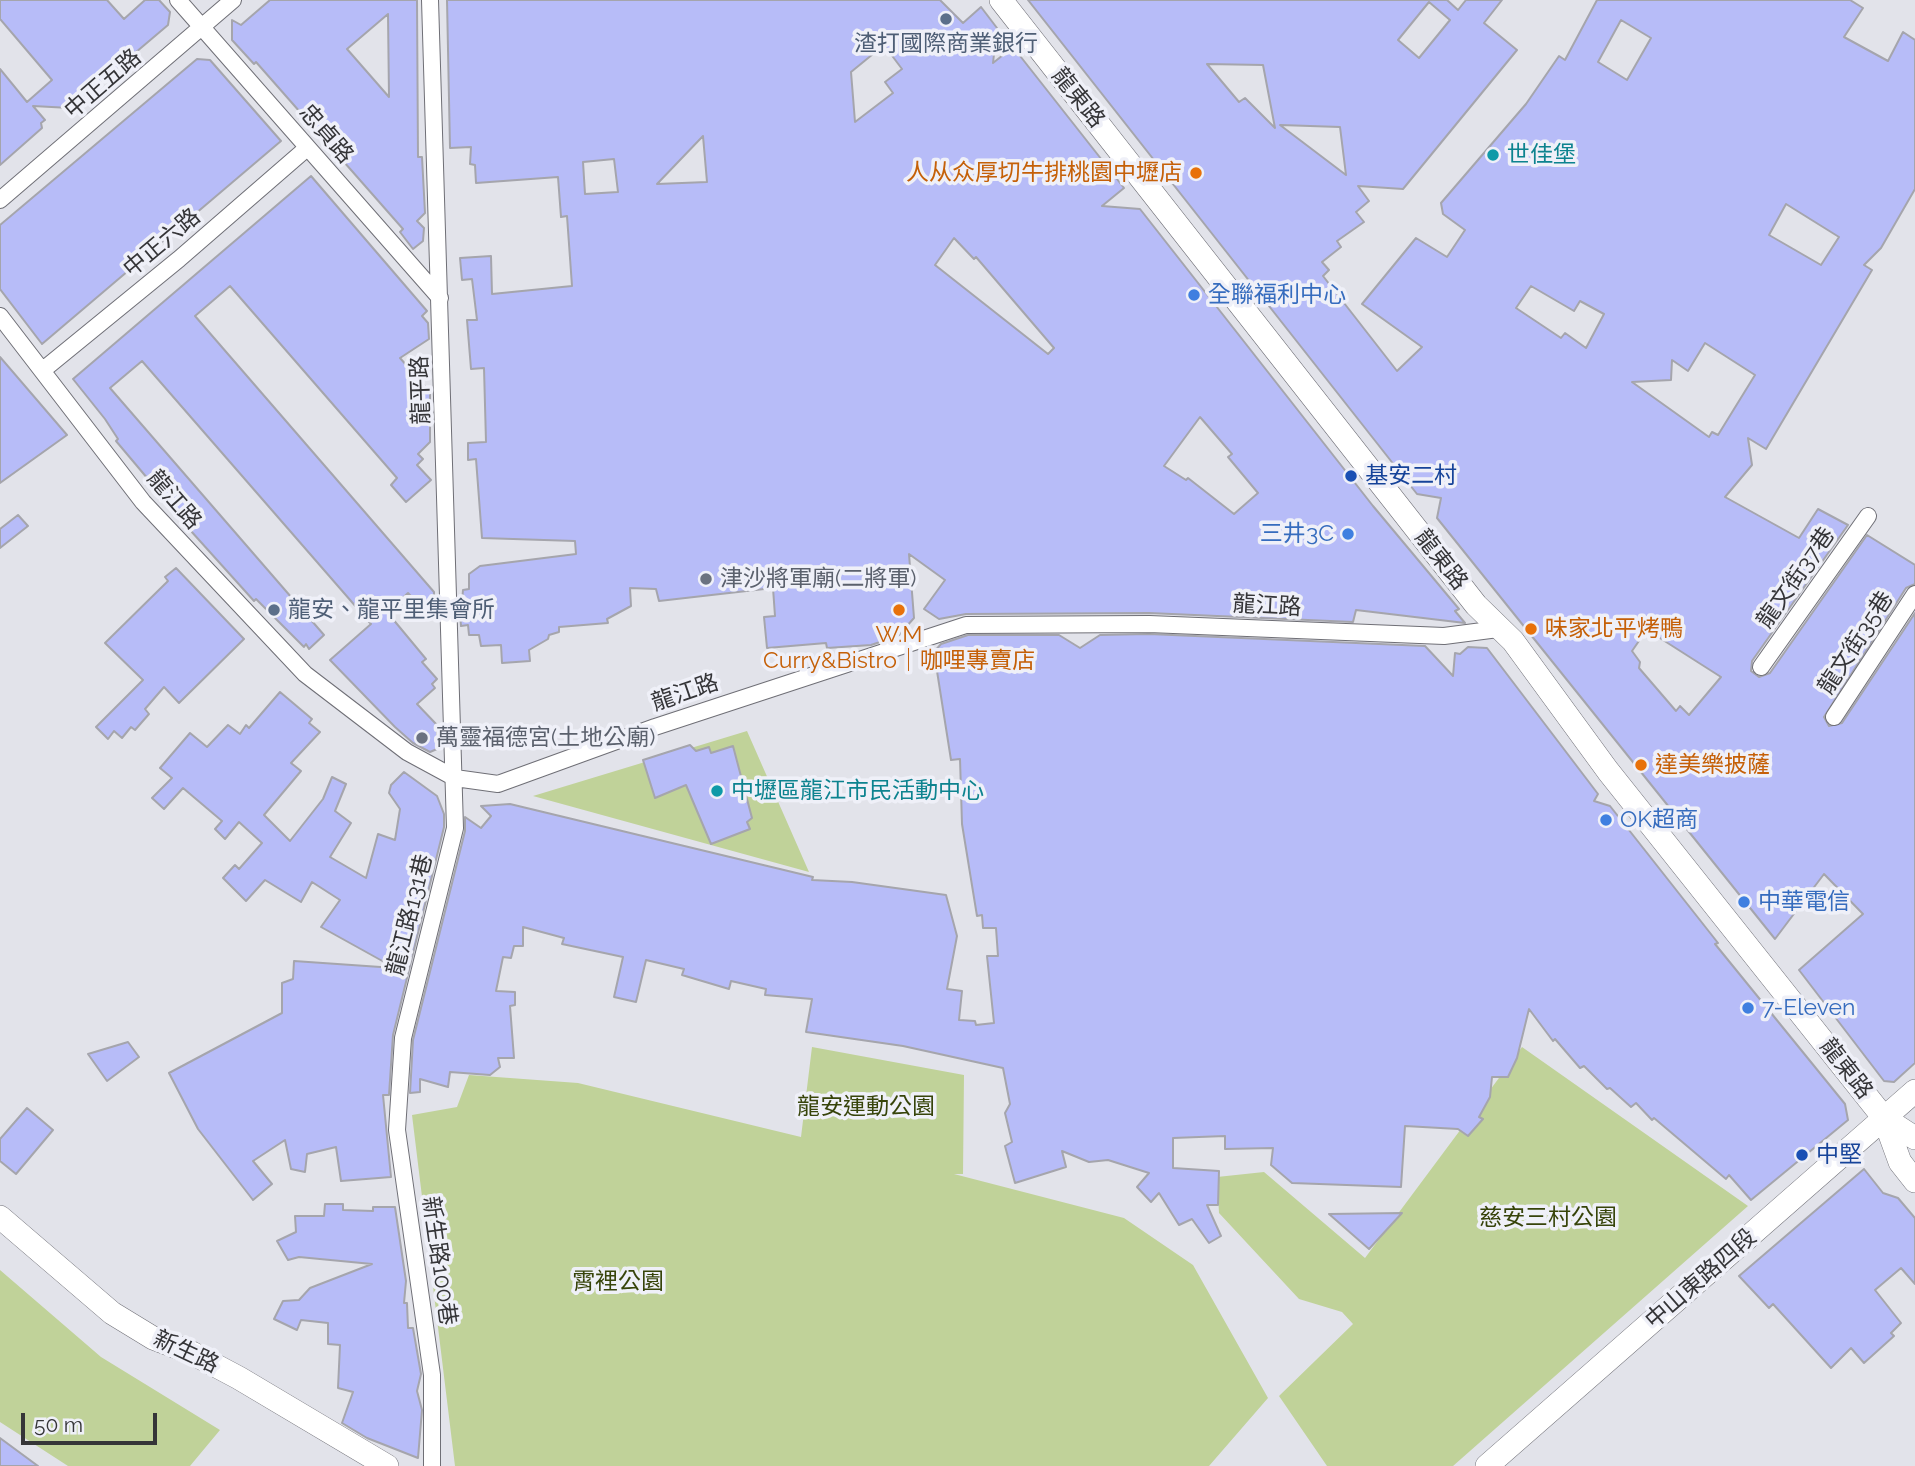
<!DOCTYPE html>
<html>
<head>
<meta charset="utf-8">
<style>
	body { margin:0 }
	#map { position:relative; width:1915px; height:1466px; overflow:hidden; background:#e2e3ea; font-family:Raleway,sans-serif }
	canvas { display:block }
	.scale { position:absolute; left:21px; top:1413px; width:136px; height:32px; box-sizing:border-box; border:4px solid #353538; border-top:0; padding-left:9px; font-size:21px; line-height:24px; white-space:nowrap; color:#353538; -webkit-text-stroke:5px #eff0f8; paint-order:stroke }
</style>
</head>
<body>
<div id="map">
<canvas width="1915" height="1466"></canvas>
<div class="scale">50 m</div>
</div>
<script>
const ctx = document.querySelector('canvas').getContext('2d');
ctx.lineJoin = 'round';
function fillPath(path, color) { ctx.fillStyle = color; ctx.fill(path, 'evenodd'); }
function stroke(path, color, width, dash) { ctx.strokeStyle = color; ctx.lineWidth = width; ctx.lineCap = dash ? 'butt' : 'round'; ctx.setLineDash(dash || []); ctx.stroke(path); }
function write(font, color, halo, rows, align = 'center') {
  ctx.font = font + ' Raleway,"Noto Sans TC",sans-serif'; ctx.lineWidth = 7; ctx.setLineDash([]); ctx.textBaseline = 'middle'; ctx.strokeStyle = halo; ctx.fillStyle = color; for (const [text, x, y, turn = 0] of rows) {
    ctx.save(); ctx.translate(x, y); ctx.rotate((+turn || 0) * Math.PI / 180); ctx.textAlign = isNaN(turn) ? turn : align; if (halo) ctx.strokeText(text, 0, 0); ctx.fillText(text, 0, 0); ctx.restore();
  }
}
const green = new Path2D(`
	M747,731L809,872L533,796Z
	M812,1047L964,1075L963,1174H954L1124,1218L1193,1265L1268,1398L1209,1466H455L412,1115L457,1107L469,1075L578,1083L801,1137Z
	M1522,1047L1748,1206L1453,1466H1327L1279,1396L1353,1324L1342,1312L1299,1299L1219,1213L1217,1177L1264,1172L1365,1258Z
	M0,1270L101,1357L220,1430L190,1466H68L0,1422Z`);
const building = new Path2D(`
	M0,0H107L124,19L145,0H159L170,12L168,25L70,108L33,106L45,120L41,123L42,128L0,165V69L27,102L52,80L0,19Z
	M270,0H417L418,157H422L425,213L417,221L424,228L423,241L413,249L400,232L403,229L256,62L254,64L232,40V20L241,25ZM388,14L389,97L347,49Z
	M447,0H940L963,23L981,7L997,28L993,63L1013,47L1124,188L1102,206L1140,209L1373,506L1459,609L1455,611L1465,623L1356,610L1353,622L1149,613L966,614L939,619L924,609L945,580L909,554L914,618L898,636L871,645L827,648L826,643L767,648L764,617L775,616L773,588L659,601L656,589L630,588L631,606L607,619L608,623L559,627V632L549,635L548,639L529,650L530,661L502,663L501,645L481,646L479,635H469L468,625L461,626L459,602H462L463,590L469,589V574L480,566L576,554L575,541L482,538L476,459L468,460V443L486,442L484,368L471,369L467,320H477L472,279L462,280L460,258L491,256L492,294L572,286L567,216L561,217L558,177L476,183L475,165L470,164L471,147L450,148ZM884,45L902,69L885,82L893,93L855,122L851,72ZM703,136L707,182L657,184ZM614,159L618,192L585,194L583,162ZM954,238L974,259L976,257L1054,348L1048,354L935,265ZM1200,417L1232,454L1228,457L1258,493L1234,514L1188,478L1186,480L1164,466Z
	M1028,0H1447L1458,10L1466,0H1502L1484,23L1517,50L1403,189L1358,186L1369,201L1356,212L1364,222L1337,241L1341,247L1322,262L1329,270L1323,276L1397,371L1422,347L1362,304L1416,238L1447,257L1465,230L1443,214L1441,203L1526,104L1559,56L1565,60L1597,0H1850L1863,8L1844,37L1888,61L1903,32L1915,40V189L1881,248L1864,265L1872,270L1766,449L1748,438L1752,465L1725,497L1799,538L1818,509L1848,525L1752,661L1751,671L1759,677L1770,673L1867,535L1915,565V584L1906,588L1824,717L1829,726L1842,723L1915,613V1063L1894,1082L1884,1081L1799,970L1863,914L1824,874L1775,939L1437,518L1441,498L1417,494ZM1429,2L1450,20L1419,58L1398,40ZM1621,20L1651,38L1627,80L1598,62ZM1207,64L1263,65L1275,128L1245,98L1239,102ZM1280,125L1340,127L1346,175ZM1786,204L1839,237L1821,265L1769,235ZM1531,286L1574,311L1580,301L1604,314L1586,348L1565,333L1561,338L1516,308ZM1705,343L1755,375L1718,435L1712,432L1709,437L1632,382L1671,380L1672,360L1688,371ZM1652,633L1721,677L1689,715L1680,706L1676,711L1639,668L1640,662L1632,651L1641,638Z
	M197,59L210,60L281,141L42,344L0,289V225Z
	M311,176L427,311L422,316L428,323L429,339L400,358L430,392V442L418,454L423,459L417,465L431,480L406,502L391,485L397,478L230,286L195,316L434,592V604L425,611L408,593L387,612L426,659L422,662L437,679L432,684L435,688L417,704L437,725V749L430,752L413,743L395,727L330,660L371,624L142,361L110,388L324,635L309,649L306,644L304,647L256,599L254,601L145,480L148,479L116,441L118,439L105,419L73,379Z
	M0,357L67,435L0,483Z
	M18,515L28,526L0,548V529Z
	M176,568L244,639L179,703L164,687L145,709L149,714L135,730L131,727L122,738L114,731L108,739L96,727L143,680L105,643L168,581L165,577Z
	M1149,634L1425,646L1453,676L1455,653L1460,654L1468,647L1487,648L1598,794L1594,801L1610,806L1718,943L1715,944L1845,1104L1848,1120L1751,1200L1729,1175L1726,1179L1654,1118L1652,1120L1636,1103L1631,1107L1610,1088L1607,1089L1584,1066L1580,1068L1555,1039L1553,1041L1529,1009L1517,1058L1508,1077H1492L1490,1097L1479,1117L1483,1119L1468,1136L1458,1129L1405,1126L1401,1187L1292,1183L1271,1165L1273,1148L1225,1149V1136L1173,1138V1168L1219,1171L1218,1205H1207L1221,1236L1209,1243L1192,1219L1179,1225L1159,1193L1151,1202L1137,1187L1149,1173L1108,1160L1089,1162L1062,1151L1066,1167L1015,1183L1005,1146L1012,1142L1005,1113L1010,1104L1003,1068L903,1046L806,1032L812,999L765,995L766,989L731,981L729,989L682,975L684,969L646,960L636,1002L614,997L623,957L562,944L564,938L523,927V946H514L511,958L503,957L496,991L515,992V1005L510,1006L514,1058H498L500,1067L490,1075L450,1072L448,1087L420,1079V1092L410,1093L413,1040L465,831V817L481,828L491,816L481,806L510,804L813,877L812,880L852,882L946,895L957,936L947,989L962,991L959,1020L975,1021L976,1025L994,1023L987,956H998L996,928H983L982,915L977,916L962,824L960,759L951,760L934,652L941,644L968,635H1059L1080,648L1100,635Z
	M280,692L312,719L309,723L320,732L291,763L301,771L264,815L290,841L323,799L332,777L346,784L335,811L351,823L330,857L366,878L378,834L395,840L400,809L389,793L391,785L404,772L437,796L444,814V827L393,1035L389,1095H383L391,1177L341,1181L336,1147L307,1154L305,1172L291,1169L285,1140L253,1161L272,1184L253,1200L198,1129L169,1073L282,1013V983L293,979L294,961L395,968L321,927L340,900L312,882L301,902L265,880L246,901L223,878L235,865L239,869L262,843L239,822L225,839L215,829L222,821L183,788L164,809L152,798L172,778L160,768L190,733L207,747L228,725L240,734L246,725L249,728Z
	M690,745L696,751L709,747L711,753L733,746L752,818L747,822L750,829L711,844L686,785L655,798L643,760Z
	M128,1042L139,1057L107,1081L88,1054Z
	M27,1108L53,1130L16,1174L0,1161V1139Z
	M1864,1169L1883,1193L1898,1198L1915,1218V1284L1901,1268L1875,1290L1901,1323L1891,1333L1894,1336L1864,1363L1851,1348L1831,1368L1773,1304L1769,1308L1739,1276Z
	M325,1204H343V1210L373,1211V1207H395L406,1281L404,1303H407L408,1328H413L421,1374L417,1391L422,1410L418,1458L367,1438L342,1423L353,1392L338,1388L340,1345L328,1344V1323L301,1320L297,1330L274,1319L283,1301L299,1300L310,1288L372,1264L299,1257L288,1260L277,1241L296,1232L295,1216H324Z
	M1402,1213L1369,1249L1329,1214Z
	M0,1438L38,1466H0Z`);
const street = new Path2D(`
	M178,0L440,298
	M430,0L455,828L403,1038L397,1130L432,1375V1466
	M0,200L233,0
	M0,316L143,502L305,674L407,752L455,778L498,784L655,727L966,625L1149,624L1444,636L1498,629
	M43,370L179,259L307,148
	M1761,667L1868,516
	M1834,717L1915,594`);
const secondary = new Path2D(`
	M1001,0L1476,605L1513,641L1608,771L1884,1118L1915,1138
	M1884,1118L1900,1162L1915,1181
	M0,1217L112,1313L153,1338L192,1353L239,1378L387,1466
	M1487,1466L1915,1091`);
const markers = [
	[946,19,7,"#5c6f8a"],
	[1493,155,7,"#0f9aa8"],
	[1196,173,7,"#e8710a"],
	[1194,295,7,"#3f7fe0"],
	[1351,476,7,"#1a4fb4"],
	[1348,534,7,"#3f7fe0"],
	[706,579,7,"#6b7280"],
	[274,610,7,"#5c6f8a"],
	[899,610,7,"#e8710a"],
	[1531,629,7,"#e8710a"],
	[422,738,7,"#6b7280"],
	[1641,765,7,"#e8710a"],
	[717,791,7,"#0f9aa8"],
	[1606,820,7,"#3f7fe0"],
	[1744,902,7,"#3f7fe0"],
	[1748,1008,7,"#3f7fe0"],
	[1802,1155,7,"#1a4fb4"]
];
const serviceNames = [
	["渣打國際商業銀行",946,44],
	["龍安、龍平里集會所",288,610,"left"]
];
const streetNames = [
	["中正五路",103,84,-41],
	["龍東路",1078,98,51],
	["忠貞路",326,134,49],
	["中正六路",162,243,-40],
	["龍平路",421,390,-92],
	["龍江路",174,500,49],
	["龍東路",1441,560,52],
	["龍文街37巷",1796,578,-55],
	["龍江路",1267,606,3],
	["龍文街35巷",1856,643,-57],
	["龍江路",685,693,-19],
	["龍江路131巷",410,915,-76],
	["龍東路",1846,1069,52],
	["新生路100巷",439,1261,82],
	["中山東路四段",1701,1279,-41],
	["新生路",186,1352,25]
];
const cultureNames = [
	["世佳堡",1507,155],
	["中壢區龍江市民活動中心",731,791]
];
const foodNames = [
	["人从众厚切牛排桃園中壢店",1182,173,"right"],
	["味家北平烤鴨",1545,629],
	["W.M",899,635,"center"],
	["Curry&Bistro｜咖哩專賣店",899,661,"center"],
	["達美樂披薩",1655,765]
];
const shopNames = [
	["全聯福利中心",1208,295],
	["三井3C",1334,534,"right"],
	["OK超商",1620,820],
	["中華電信",1758,902],
	["7-Eleven",1762,1008]
];
const transitNames = [
	["基安二村",1365,476],
	["中堅",1816,1155]
];
const worshipNames = [
	["津沙將軍廟(二將軍)",720,579],
	["萬靈福德宮(土地公廟)",436,738]
];
const parkNames = [
	["龍安運動公園",866,1107],
	["慈安三村公園",1548,1218],
	["霄裡公園",618,1282]
];
fillPath(green, '#c0d299');
fillPath(building, '#b7bcf8');
stroke(building, '#a5a5ac', 2);
stroke(street, '#6f6f76', 18);
stroke(secondary, '#6f6f76', 24);
stroke(street, '#fff', 16);
stroke(secondary, '#fff', 23);
for (const [x, y, r, color] of markers) { const dot = new Path2D(); dot.arc(x, y, r, 0, 2 * Math.PI); ctx.fillStyle = color; ctx.fill(dot); stroke(dot, '#eff0f8', 2.5); }
write('23px', '#4e5e75', '#eff0f8', serviceNames);
write('23px', '#353538', '#eff0f8', streetNames);
write('23px', '#0d838f', '#eff0f8', cultureNames, 'left');
write('23px', '#c56008', '#eff0f8', foodNames, 'left');
write('23px', '#366cbe', '#eff0f8', shopNames, 'left');
write('23px', '#164399', '#eff0f8', transitNames, 'left');
write('23px', '#5b616d', '#eff0f8', worshipNames, 'left');
write('23px', '#37440a', '#eff0f8', parkNames);
</script>
</body>
</html>
